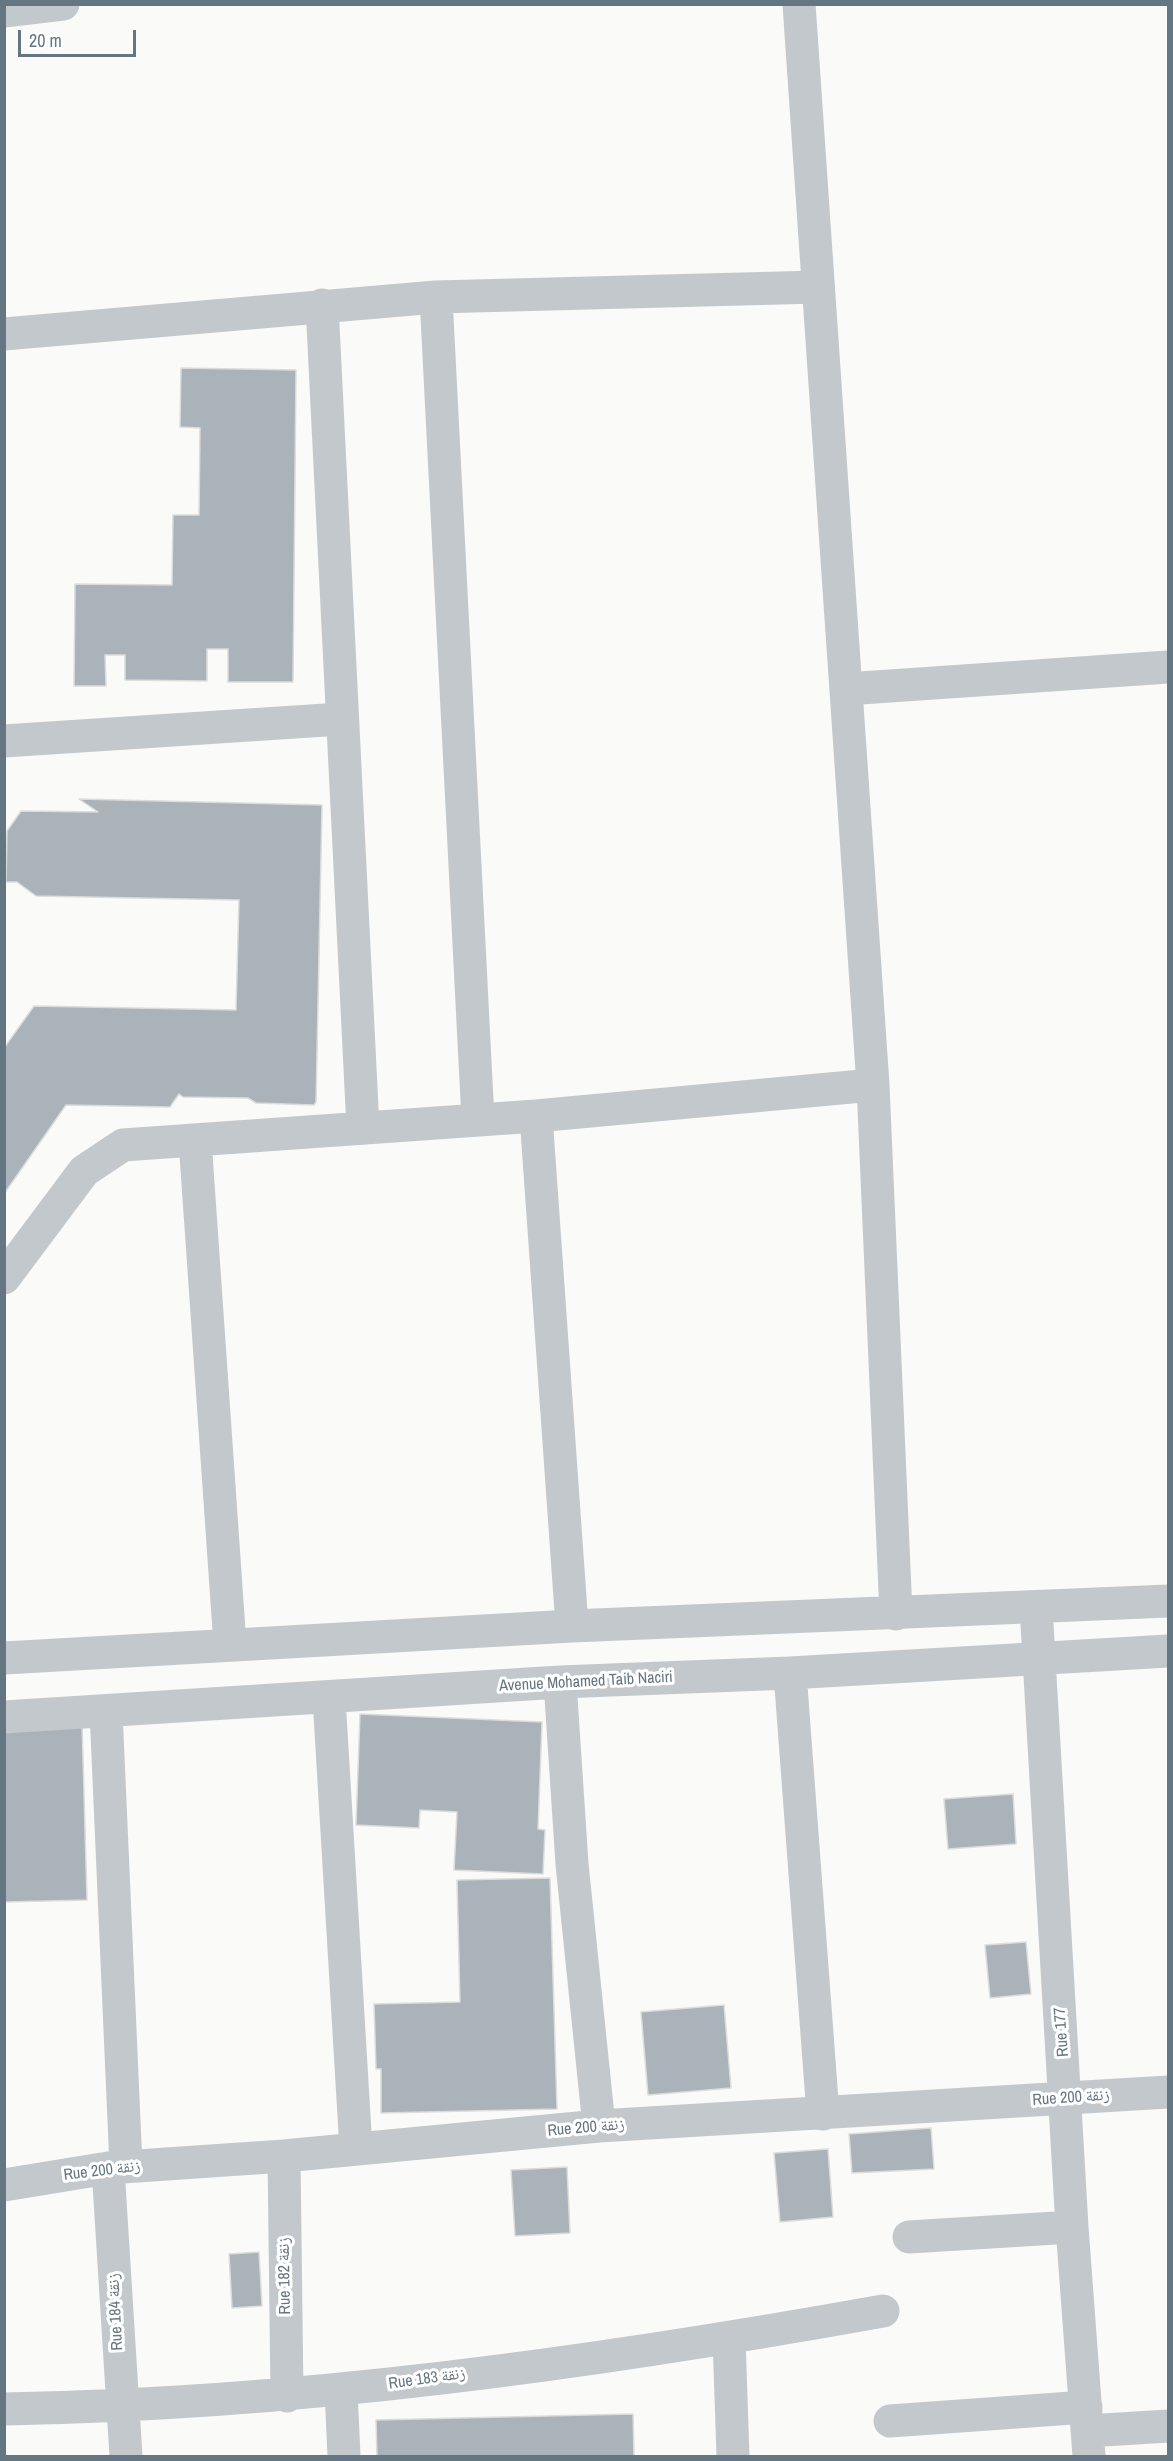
<!DOCTYPE html>
<html>
<head>
<meta charset="utf-8">
<style>
	body { margin:0 }
	#map { position:relative; width:1173px; height:2461px; overflow:hidden; background:#fafaf8; font-family:"Archivo Narrow",sans-serif }
	canvas { display:block }
	.frame { position:absolute; inset:0; border:6px solid #657683; pointer-events:none }
	.scale { position:absolute; left:18px; top:30px; width:118px; height:27px; box-sizing:border-box; border:3px solid #657683; border-top:0; padding-left:8px; font-size:18px; line-height:21px; white-space:nowrap; color:#657683; -webkit-text-stroke:4px #fff; paint-order:stroke }
</style>
</head>
<body>
<div id="map">
<canvas width="1173" height="2461"></canvas>
<div class="frame"></div>
<div class="scale">20 m</div>
</div>
<script>
const ctx = document.querySelector('canvas').getContext('2d');
ctx.lineJoin = 'round';
function fillPath(path, color) { ctx.fillStyle = color; ctx.fill(path, 'evenodd'); }
function stroke(path, color, width, dash) { ctx.strokeStyle = color; ctx.lineWidth = width; ctx.lineCap = dash ? 'butt' : 'round'; ctx.setLineDash(dash || []); ctx.stroke(path); }
function write(font, color, halo, rows, align = 'center') {
  ctx.font = font + ' "Archivo Narrow","Noto Naskh Arabic",sans-serif'; ctx.lineWidth = 6; ctx.setLineDash([]); ctx.textBaseline = 'middle'; ctx.strokeStyle = halo; ctx.fillStyle = color; for (const [text, x, y, turn = 0] of rows) {
    ctx.save(); ctx.translate(x, y); ctx.rotate((+turn || 0) * Math.PI / 180); ctx.textAlign = isNaN(turn) ? turn : align; if (halo) ctx.strokeText(text, 0, 0); ctx.fillText(text, 0, 0); ctx.restore();
  }
}
const building = new Path2D(`
	M181,368L296,370L293,682H228V649H207V681L125,680V655H105L106,686H74L75,584L172,585L173,515H199L200,428L180,427Z
	M79,799L322,805L316,1102L314,1105L256,1103L248,1098L183,1097L179,1094L170,1107L66,1105L4,1194V1048L34,1006L236,1010L239,900L36,896L17,882H6L7,831L21,811L98,812Z
	M360,1714L542,1722L538,1829L545,1830L543,1874L454,1870L457,1812L420,1810L419,1828L356,1825Z
	M82,1723L87,1900L4,1902V1725Z
	M1013,1794L1016,1844L948,1849L944,1799Z
	M550,1878L557,2109L381,2113V2069H376L374,2004L460,2002L457,1880Z
	M1026,1942L1031,1994L990,1998L985,1945Z
	M724,2005L731,2088L648,2095L641,2012Z
	M931,2128L934,2169L852,2173L849,2134Z
	M828,2149L833,2217L780,2222L774,2153Z
	M567,2167L570,2233L515,2236L511,2170Z
	M259,2252L262,2306L232,2308L229,2254Z
	M633,2414L634,2456H377L376,2420Z`);
const minor = new Path2D(`
	M799,4L873,1085L896,1614
	M4,11L63,4
	M436,297L478,1120
	M322,305L363,1128
	M4,334L436,297L818,287
	M846,689L1168,667
	M4,741L341,719
	M536,1116L572,1626
	M195,1140L230,1645
	M4,1278L84,1171L123,1145L536,1116L873,1085
	M1036,1607L1072,2227L1089,2456
	M4,1658L572,1626L1168,1601
	M790,1673L823,2114
	M560,1682L572,1864L599,2126
	M329,1698L356,2149
	M106,1711L126,2166
	M4,1717L560,1682L790,1673L1168,1651
	M284,2156L287,2396
	M108,2168L126,2456
	M4,2185L108,2168L284,2156L599,2126L1168,2092
	M909,2237L1072,2227
	M729,2338L733,2456
	M341,2390L344,2456
	M4,2409C299,2404 593,2363 883,2311
	M890,2421L1086,2407
	M1088,2431L1168,2426`);
const streetNames = [
	["Avenue Mohamed Taib Naciri",586,1682,-3],
	["Rue 177",1062,2032,-94],
	["Rue 200 زنقة",1071,2098,-4],
	["Rue 200 زنقة",586,2128,-5],
	["Rue 200 زنقة",102,2171,-7],
	["Rue 182 زنقة",285,2276,-91],
	["Rue 184 زنقة",116,2312,-93],
	["Rue 183 زنقة",427,2379,-8]
];
fillPath(building, '#aab3b9');
stroke(building, '#dcdcda', 1.5);
stroke(minor, '#c3c8cc', 33);
write('16px', '#657683', '#fff', streetNames);
</script>
</body>
</html>
